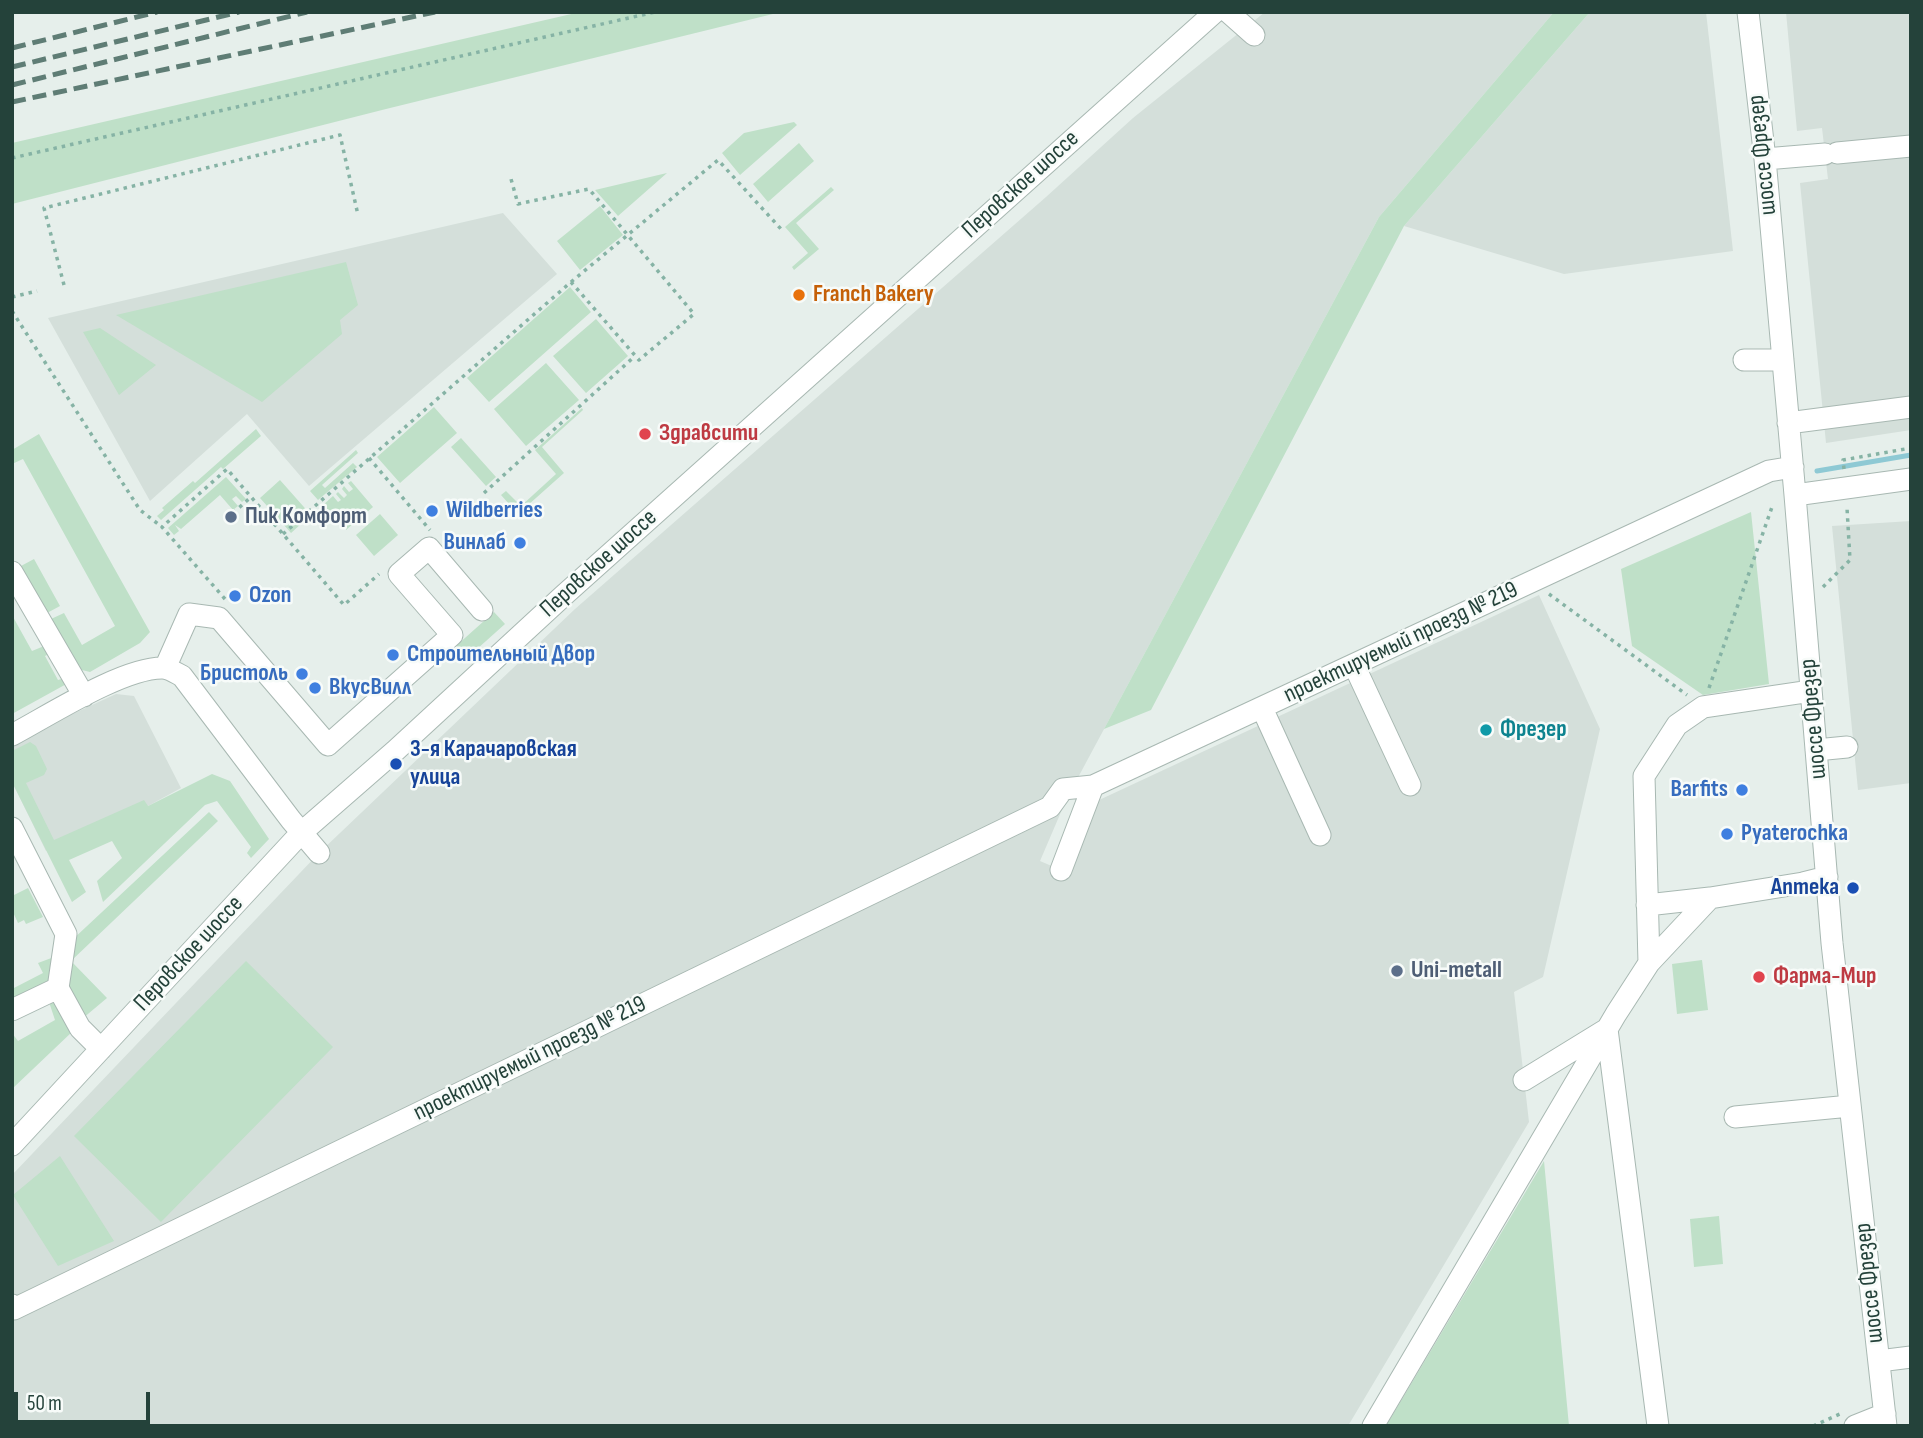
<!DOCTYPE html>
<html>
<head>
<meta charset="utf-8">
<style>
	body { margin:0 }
	#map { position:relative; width:1923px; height:1438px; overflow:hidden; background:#e6efeb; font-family:"Sofia Sans Condensed",sans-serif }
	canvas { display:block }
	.frame { position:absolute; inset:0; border:14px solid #24423a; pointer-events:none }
	.scale { position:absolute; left:14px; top:1392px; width:136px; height:32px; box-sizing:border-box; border:4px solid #24423a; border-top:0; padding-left:9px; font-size:21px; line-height:24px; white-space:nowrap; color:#24423a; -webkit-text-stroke:5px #f7fbf9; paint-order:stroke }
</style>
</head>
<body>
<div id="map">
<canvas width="1923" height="1438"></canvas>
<div class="frame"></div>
<div class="scale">50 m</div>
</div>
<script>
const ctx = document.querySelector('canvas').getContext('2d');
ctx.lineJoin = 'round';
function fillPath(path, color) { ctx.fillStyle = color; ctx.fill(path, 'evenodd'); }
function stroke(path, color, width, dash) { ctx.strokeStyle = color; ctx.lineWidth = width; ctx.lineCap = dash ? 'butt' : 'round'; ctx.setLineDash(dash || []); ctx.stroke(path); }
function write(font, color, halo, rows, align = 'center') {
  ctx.font = font + ' "Sofia Sans Condensed",sans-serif'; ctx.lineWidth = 5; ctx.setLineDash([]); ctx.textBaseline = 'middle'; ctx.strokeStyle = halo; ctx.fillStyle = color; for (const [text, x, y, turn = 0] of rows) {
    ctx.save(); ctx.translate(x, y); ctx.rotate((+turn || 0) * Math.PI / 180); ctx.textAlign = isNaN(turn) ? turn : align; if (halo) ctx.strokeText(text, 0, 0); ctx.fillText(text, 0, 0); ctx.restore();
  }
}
const built = new Path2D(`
	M1265,12H1554L1379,217L1067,798L1040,861L1061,870L1097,801L1539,595L1600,729L1543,977L1514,992L1529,1122L1348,1426H12V1175L319,853L575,609L1046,197L1133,118Z
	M1590,12H1706L1733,251L1564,274L1404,226Z
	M1786,12H1911V430L1826,443L1800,183L1828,179L1822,128L1797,131Z
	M503,213L557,274L309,486L247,414L150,501L48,318Z
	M1911,521V783L1858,790L1832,526Z
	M116,694L134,696L181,788L148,806L46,851L12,782V745L55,722Z`);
const green = new Path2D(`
	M580,12H781L386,109L12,204V143Z
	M1554,12H1590L1404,226L1151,710L1104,729L1379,217Z
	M794,122L797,125L740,175L722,153L744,133Z
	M799,143L814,161L768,202L753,184Z
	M667,173L618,216L595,190Z
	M831,187L834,190L796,223L819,249L794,270L792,267L808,253L785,227Z
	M600,206L623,235L580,270L557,241Z
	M346,262L358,305L340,320L342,334L262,402L116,315Z
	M570,287L591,312L489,402L467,378Z
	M596,319L628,356L586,393L553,356Z
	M100,328L156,365L119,395L83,332Z
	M546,363L579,400L526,446L494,409Z
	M434,407L457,433L400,483L377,457Z
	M582,408L583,410L542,447L564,473L518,514L501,495L506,491L521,506L556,474L535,450Z
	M256,429L261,436L223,469L221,467L161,520L157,516L164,510L162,508L193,481L195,483Z
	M39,434L150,632L140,643L90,672L78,669L51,619L64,613L82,645L115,626L23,459L12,464V450Z
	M461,438L496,477L486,486L451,447Z
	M356,450L358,453L322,485L325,488L353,463L357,467L318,500L310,491Z
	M226,477L246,499L242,502L236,496L232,499L238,506L233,510L220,495L181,529L175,525L179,531L174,535L168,528Z
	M280,480L311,515L291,533L260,498Z
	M351,481L373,507L346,530V523L334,511L331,513L323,505L333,496L338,502L341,500L336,494L338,492L344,498L347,495L342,489L344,486L349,492L353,489L348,483Z
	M1751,512L1769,684L1703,695L1632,646L1621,569Z
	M380,514L398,535L374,556L356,535Z
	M34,559L60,606L47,613L21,566Z
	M494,612L505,624L467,658L456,646Z
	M12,615L32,651L49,644L53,652L45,656L58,680L68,677L70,682L12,714Z
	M30,742L36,746L47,769L44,775L26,783L54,840L144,800L148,806L212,774L230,781L269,839L251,858L247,853L251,847L217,801L205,805L103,902L97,881L122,858L112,841L69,860L86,892L72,902L12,782V751Z
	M209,812L218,821L71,961L107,998L82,1019L65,989L71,941Z
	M28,888L43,917L26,924L24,920L18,923L12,910V896Z
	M54,957C51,991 41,987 12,1000V989L43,973L38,963Z
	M1702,960L1708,1010L1677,1014L1672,964Z
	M246,961L333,1047L161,1222L74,1136Z
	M53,1001L73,1031L12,1089V1033L18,1041L55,1020L49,1002Z
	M60,1156L114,1241L58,1266L13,1195Z
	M1544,1161L1569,1426H1386Z
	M1719,1216L1723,1264L1694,1267L1690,1219Z`);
const stream = new Path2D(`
	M1817,471L1911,455`);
const path = new Path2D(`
	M12,158L655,12
	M571,282L718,160L781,229
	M64,285L44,208L340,135L358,215
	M12,297L37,291
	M12,311L140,510L162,527
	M369,458L430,530
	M1844,469L1843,460L1911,448
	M484,493L635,356
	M233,513L251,497
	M283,534L571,282L639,360L694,314L589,189L518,204L511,179
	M1823,587L1850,560L1847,508
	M1549,594L1687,695
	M225,599L162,527L227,469L344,605L379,574
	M1709,688L1772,507
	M1813,1426L1840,1414`);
const minor = new Path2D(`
	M1228,12L1254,35
	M1748,12L1765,159L1795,495L1832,943L1886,1426
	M1837,153L1911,146
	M1765,159L1825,154
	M1744,360H1783
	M1788,423L1911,407
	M1795,495L1911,479
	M12,572L84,696
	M1354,665L1410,785
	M165,668L189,614L219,618L328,745L452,635L399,574L429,548L482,610
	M1262,708L1320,835
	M12,735C48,716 122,668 162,668C169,668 176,673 182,676L291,820L319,853
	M1816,750L1847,747
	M12,828L66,934L58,988
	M1061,870L1093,786L1769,471L1793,467
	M1647,905L1710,898
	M1649,963L1710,898L1803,883L1827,877
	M12,1010L58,988L80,1028L101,1049
	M1524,1080L1607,1029L1658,1426
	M1735,1117L1850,1106
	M12,1145L301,833L395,751L563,596L1215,12
	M12,1305L14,1309L1050,807L1063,789L1093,786
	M1879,1361L1911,1357
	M1373,1426L1616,1014L1649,963L1644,776L1677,725L1703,707L1811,691
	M1855,1426L1885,1414`);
const rail = new Path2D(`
	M12,48L157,12
	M12,67L239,12
	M12,85L307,12
	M12,102L435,12`);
const markers = [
	[799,295,7,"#e8710a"],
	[645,434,7,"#e0444e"],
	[432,511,7,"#3f7fe0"],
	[231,517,7,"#5c6f8a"],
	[520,543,7,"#3f7fe0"],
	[235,596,7,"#3f7fe0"],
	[393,655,7,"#3f7fe0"],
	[302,674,7,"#3f7fe0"],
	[315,688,7,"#3f7fe0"],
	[1486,730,7,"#0f9aa8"],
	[396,764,7,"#1a4fb4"],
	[1742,790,7,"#3f7fe0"],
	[1727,834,7,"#3f7fe0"],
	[1853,888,7,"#1a4fb4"],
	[1397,971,7,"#5c6f8a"],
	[1759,977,7,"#e0444e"]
];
const streetNames = [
	["шоссе Фрезер",1763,155,-96],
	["Перовское шоссе",1021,185,-42],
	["Перовское шоссе",599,564,-42],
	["проектируемый проезд № 219",1401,643,-25],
	["шоссе Фрезер",1814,719,-95],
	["Перовское шоссе",189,954,-47],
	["проектируемый проезд № 219",530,1059,-26],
	["шоссе Фрезер",1870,1283,-96]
];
const foodNames = [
	["Franch Bakery",813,295]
];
const healthNames = [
	["Здравсити",659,434],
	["Фарма-Мир",1773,977]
];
const shopNames = [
	["Wildberries",446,511],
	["Винлаб",506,543,"right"],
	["Ozon",249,596],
	["Строительный Двор",407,655],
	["Бристоль",288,674,"right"],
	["ВкусВилл",329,688],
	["Barfits",1728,790,"right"],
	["Pyaterochka",1741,834]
];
const serviceNames = [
	["Пик Комфорт",245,517],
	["Uni-metall",1411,971]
];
const cultureNames = [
	["Фрезер",1500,730]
];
const transitNames = [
	["3-я Карачаровская",410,750],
	["улица",410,778],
	["Аптека",1839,888,"right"]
];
fillPath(built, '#d4dfda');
fillPath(green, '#bfe0c8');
stroke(stream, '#8ec9d4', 5);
stroke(minor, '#a8b8b2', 23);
stroke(path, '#86b3a5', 3.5, [3.5, 5]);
stroke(minor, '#fff', 21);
stroke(rail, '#5f7d75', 5, [14, 7]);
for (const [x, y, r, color] of markers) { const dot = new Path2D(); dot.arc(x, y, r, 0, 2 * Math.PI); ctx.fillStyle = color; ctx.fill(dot); stroke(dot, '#f7fbf9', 2.5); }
write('24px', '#24423a', '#f7fbf9', streetNames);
write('bold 24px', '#c56008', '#f7fbf9', foodNames, 'left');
write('bold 24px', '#be3a42', '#f7fbf9', healthNames, 'left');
write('bold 24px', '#366cbe', '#f7fbf9', shopNames, 'left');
write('bold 24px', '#4e5e75', '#f7fbf9', serviceNames, 'left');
write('bold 24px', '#0d838f', '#f7fbf9', cultureNames, 'left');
write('bold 24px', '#164399', '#f7fbf9', transitNames, 'left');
</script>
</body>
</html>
